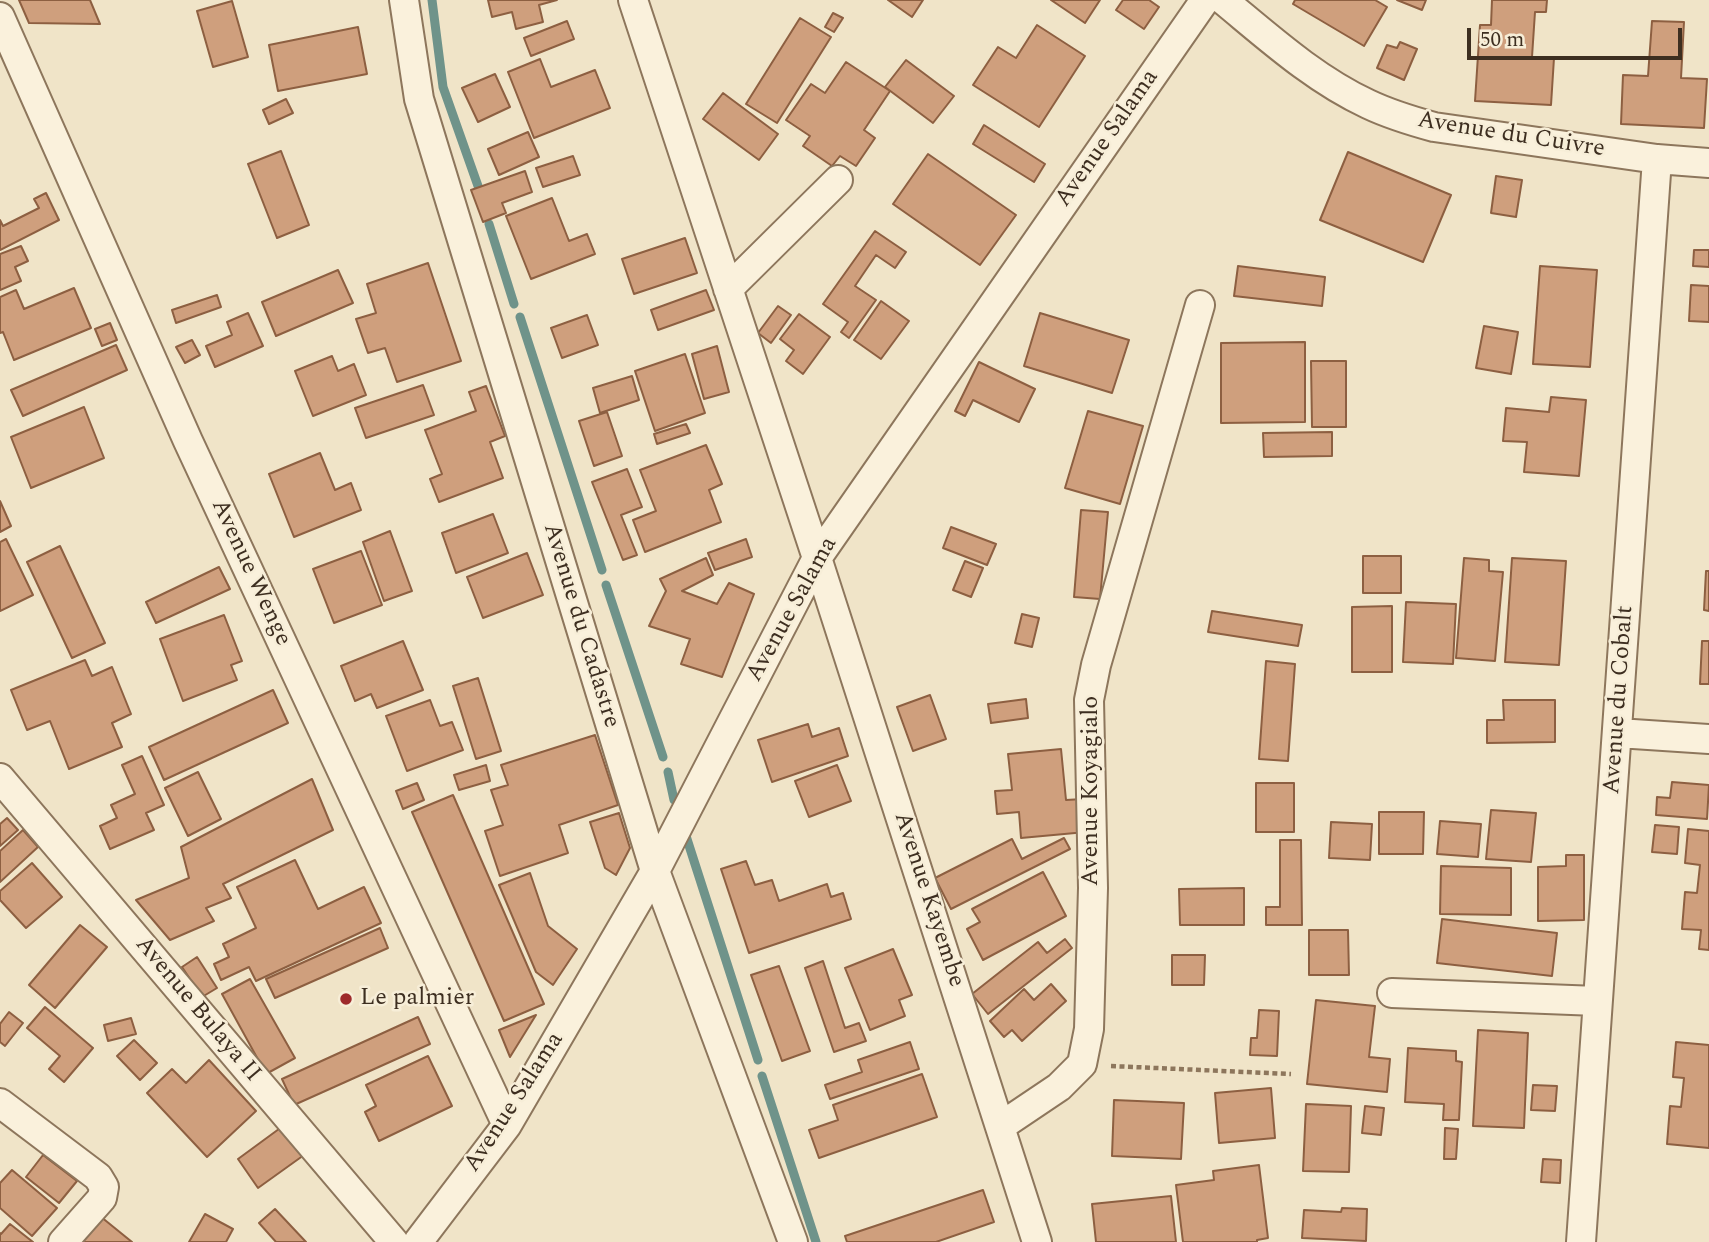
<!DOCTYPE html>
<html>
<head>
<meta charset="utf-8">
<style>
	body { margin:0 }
	#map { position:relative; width:1709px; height:1242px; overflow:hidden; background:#f0e4c8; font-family:Spectral,serif }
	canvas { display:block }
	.scale { position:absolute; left:1467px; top:28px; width:215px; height:32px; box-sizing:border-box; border:4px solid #3d2e20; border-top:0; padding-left:9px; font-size:21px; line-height:24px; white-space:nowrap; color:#3d2e20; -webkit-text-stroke:5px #f7eed8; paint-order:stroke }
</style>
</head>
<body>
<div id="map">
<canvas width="1709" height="1242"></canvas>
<div class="scale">50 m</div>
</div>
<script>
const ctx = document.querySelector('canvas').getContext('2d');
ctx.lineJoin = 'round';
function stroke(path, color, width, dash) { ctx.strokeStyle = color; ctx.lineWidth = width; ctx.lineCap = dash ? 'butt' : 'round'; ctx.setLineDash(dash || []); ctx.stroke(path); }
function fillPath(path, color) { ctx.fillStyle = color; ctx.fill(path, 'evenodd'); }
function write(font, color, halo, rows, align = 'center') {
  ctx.font = font + ' Spectral,serif'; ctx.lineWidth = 5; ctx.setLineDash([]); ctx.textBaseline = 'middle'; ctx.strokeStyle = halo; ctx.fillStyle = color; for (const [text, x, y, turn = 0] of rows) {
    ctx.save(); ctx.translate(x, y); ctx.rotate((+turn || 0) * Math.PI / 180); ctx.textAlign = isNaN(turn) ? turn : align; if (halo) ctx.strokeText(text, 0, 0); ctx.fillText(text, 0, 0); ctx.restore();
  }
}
const stream = new Path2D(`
	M432,0L443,87L478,186
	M489,224L514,304
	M520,317L602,570
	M606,585L663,757
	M668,772L674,800
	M686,836L758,1060
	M762,1076L816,1242`);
const building = new Path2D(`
	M19,0H90L100,24L29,23Z
	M488,0H557L539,5L543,22L516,29L512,12L492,17Z
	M888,0H923L912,17Z
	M1051,0H1100L1085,23Z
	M1123,0H1149L1159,7L1144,29L1116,10Z
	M1295,0H1375L1387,7L1364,46L1293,4Z
	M1397,0H1426L1422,10Z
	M1492,0H1547L1546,12H1535L1532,57L1554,58L1551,105L1475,101L1480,25H1491Z
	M232,1L248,57L213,67L197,11Z
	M833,13L843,18L834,32L825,27Z
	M800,18L831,37L777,123L746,104Z
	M567,21L574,39L531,56L524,38Z
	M1652,21L1684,22L1681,78L1707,79L1704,128L1621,124L1623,75L1648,76Z
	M1037,25L1085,56L1039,127L973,85L998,47L1016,58Z
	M358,27L367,74L278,91L269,45Z
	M1400,42L1417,49L1404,80L1377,68L1387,45L1397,48Z
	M540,59L551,87L595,70L610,108L534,138L508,72Z
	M906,60L954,96L933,123L885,87Z
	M846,62L890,91L864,130L875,138L856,166L840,156L832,166L803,146L810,136L786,120L811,84L825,93Z
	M495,74L510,107L478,122L462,88Z
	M723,93L778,134L759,160L703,119Z
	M286,99L293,113L269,124L263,110Z
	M984,125L1045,164L1034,182L973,144Z
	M528,132L539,157L499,175L488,149Z
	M281,151L309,225L277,238L248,164Z
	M1348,152L1451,195L1423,262L1320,220Z
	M928,154L1016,215L980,265L893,204Z
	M573,156L580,175L543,187L536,168Z
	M525,171L532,192L502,203L506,213L483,222L471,190Z
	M1496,176L1522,180L1516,217L1491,213Z
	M46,193L59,220L0,250V220L3,226L39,208L34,199Z
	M552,198L569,241L587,234L595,254L531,279L506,216Z
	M875,231L906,252L895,268L876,255L855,286L876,300L849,338L841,332L848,322L823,304Z
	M685,238L697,273L634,294L622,259Z
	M21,246L28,261L15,267L21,281L0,290V254Z
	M1694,250H1709V267L1693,266Z
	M428,263L461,361L397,382L385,348L368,353L356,319L376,313L367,284Z
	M1238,266L1325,277L1322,306L1234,296Z
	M1540,266L1597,270L1590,367L1533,364Z
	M338,270L353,303L276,336L262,302Z
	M1691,285L1709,286V322L1689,321Z
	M74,288L91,328L14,360L3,332L0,333V297L16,290L24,309Z
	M706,290L714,310L658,330L651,310Z
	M217,295L221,307L176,323L172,310Z
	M881,301L909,321L881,359L854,340Z
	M778,306L791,315L771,343L758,333Z
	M248,313L263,346L215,367L206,346L232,335L227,322Z
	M1040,313L1129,340L1112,393L1024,366Z
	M799,314L830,337L803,374L786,361L794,350L780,339Z
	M587,315L598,345L562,358L551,328Z
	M110,323L117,340L102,346L95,329Z
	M1484,326L1518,332L1511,374L1476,368Z
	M192,340L200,355L185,363L176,347Z
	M1305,342V422L1221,423V343Z
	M116,345L127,370L23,416L11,390Z
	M717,346L729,392L704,399L692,354Z
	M685,354L705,413L655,431L635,371Z
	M332,356L338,371L354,364L366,395L313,416L295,371Z
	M1311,361H1346V427H1312Z
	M979,362L1035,389L1019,422L973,400L965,416L955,411Z
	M632,376L639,400L600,413L593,388Z
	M423,385L434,415L366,438L355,408Z
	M486,386L505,436L490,442L503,478L439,502L430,479L442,474L425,430L476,411L469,392Z
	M1551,397L1586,400L1579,476L1524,472L1527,442L1503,441L1506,408L1549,412Z
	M84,407L104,458L31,488L11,437Z
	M1088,411L1143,426L1120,504L1065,488Z
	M607,412L622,456L594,466L579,421Z
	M686,424L690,433L657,444L654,434Z
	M1332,432V456L1264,457L1263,433Z
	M706,445L722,484L709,490L721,522L645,552L633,520L656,511L640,470Z
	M320,453L335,490L351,483L361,510L294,537L269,474Z
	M627,469L642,507L621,515L637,555L623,560L592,482Z
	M0,501L11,526L0,532Z
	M1081,510L1108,512L1100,599L1074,597Z
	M493,514L508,553L456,573L442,533Z
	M951,527L996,544L987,565L943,548Z
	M390,531L412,591L384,601L363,542Z
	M6,539L33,595L0,611V542Z
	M746,539L752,557L715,570L708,553Z
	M60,546L105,643L72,658L27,562Z
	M361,551L382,605L334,623L313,569Z
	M527,553L543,595L483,618L467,577Z
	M1363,556H1401V593H1363Z
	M706,558L713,575L682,591L717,604L729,583L754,594L722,677L681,664L690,639L649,626L666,591L660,579Z
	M1464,558L1489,560V571L1503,572L1495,661L1456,658Z
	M1512,558L1566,561L1559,665L1505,662Z
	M965,561L983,568L971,597L953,590Z
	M219,567L230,589L156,623L146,602Z
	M1706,571H1709V611L1704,610Z
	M1406,602L1456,604L1453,664L1403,662Z
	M1392,606V672H1352V607Z
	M1212,611L1302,625L1298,646L1208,632Z
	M1022,614L1039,618L1032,647L1015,643Z
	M224,615L242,661L231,665L237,680L183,701L160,639Z
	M403,641L423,690L377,708L371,694L355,701L341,666Z
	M1702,641H1709V684H1700Z
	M85,660L92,676L112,667L131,714L112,723L122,747L69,769L50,721L27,730L11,690Z
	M1266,661L1295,664L1288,761L1259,759Z
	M478,678L501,751L476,759L453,686Z
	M273,690L288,723L164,780L149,747Z
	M930,695L946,739L913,751L897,707Z
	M1026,699L1028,718L991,723L988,704Z
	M430,700L440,726L452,722L463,750L407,771L386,716Z
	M1503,700H1555V742L1487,743V720H1504Z
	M808,724L812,737L839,728L848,756L772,782L758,740Z
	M595,735L618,805L559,825L568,853L500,876L485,831L503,825L491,790L508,785L501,765Z
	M1061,749L1066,800L1083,799L1086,832L1021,838L1019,812L997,814L995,791L1012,790L1008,754Z
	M142,756L164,805L146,813L154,830L110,849L100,826L117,818L111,805L135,794L122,765Z
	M486,765L490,781L459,790L454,775Z
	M837,765L851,801L809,817L795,781Z
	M198,772L221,819L188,836L165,788Z
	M312,779L333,830L223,884L231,898L206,908L214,921L170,940L136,900L189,878L181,847Z
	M1672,782L1709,785L1707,819L1656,815L1657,797L1670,798Z
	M417,783L424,800L403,809L396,791Z
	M1256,783H1294V832H1256Z
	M453,795L544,1004L504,1021L412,812Z
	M1491,810L1536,813L1531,862L1486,859Z
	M1379,812H1424L1423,854H1379Z
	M619,813L630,848L616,875L605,868L590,822Z
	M7,818L18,830L0,846V824Z
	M1440,821L1481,824L1478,857L1437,854Z
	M1331,822L1372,824L1370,860L1329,858Z
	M1655,825L1679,827L1677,854L1652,852Z
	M1688,829L1709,831V950L1699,949L1701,930L1682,929L1685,892L1697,893L1700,865L1685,863Z
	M23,830L38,847L0,882V851Z
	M1064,838L1070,849L951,909L935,878L1012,839L1022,859Z
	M1280,840H1301L1302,925H1266V907H1280Z
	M1566,855H1584V920L1538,921V867L1566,866Z
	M295,860L318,909L364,887L381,923L256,981L249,967L221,980L214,964L229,957L223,944L256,928L237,887Z
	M746,861L755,885L772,880L779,901L827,884L831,897L843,893L851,919L749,953L721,869Z
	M32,863L62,897L26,928L0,900V891Z
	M1441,866L1511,868V915L1440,914Z
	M1043,872L1066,916L983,960L967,929L980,922L972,909Z
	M530,873L548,926L577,949L553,985L536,972L499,885Z
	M1244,888V925H1180L1179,889Z
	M1442,919L1557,933L1552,976L1437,963Z
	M80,925L107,947L55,1008L29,985Z
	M380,928L388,948L275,998L266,979Z
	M1309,930H1348L1349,975H1309Z
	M1065,939L1072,948L988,1014L972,994L1038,942L1047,953Z
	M893,949L912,995L899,1000L905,1016L870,1030L845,968Z
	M1172,955H1205L1204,985H1172Z
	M197,957L217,988L202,997L182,967Z
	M823,961L845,1028L859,1023L866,1041L834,1052L805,968Z
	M779,966L810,1051L782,1061L751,975Z
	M250,979L295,1058L266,1074L222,994Z
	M1051,984L1066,1001L1022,1041L1012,1030L1004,1037L990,1021L1024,989L1034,1000Z
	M1316,1000L1375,1006L1369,1057L1390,1059L1387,1092L1307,1084Z
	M45,1007L93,1048L64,1082L49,1069L60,1056L27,1028Z
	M1259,1010L1279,1011L1277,1056L1250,1055L1251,1038H1257Z
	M9,1012L23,1023L5,1046L0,1042V1024Z
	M536,1015L510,1057L499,1030Z
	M418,1017L430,1044L294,1105L282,1079Z
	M131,1018L136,1034L108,1041L104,1025Z
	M1478,1030L1528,1033L1524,1128L1473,1126Z
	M134,1040L157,1063L140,1080L117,1056Z
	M910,1042L919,1069L830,1099L825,1085L862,1072L858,1060Z
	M1676,1042L1709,1045V1148L1667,1144L1670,1106L1681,1107L1684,1078L1673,1077Z
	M1408,1048L1456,1051V1061L1462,1062L1459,1120H1443L1444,1104L1405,1102Z
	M428,1056L452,1106L379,1141L365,1112L376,1106L366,1085Z
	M209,1060L256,1111L207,1157L147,1093L172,1069L186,1083Z
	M922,1074L937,1117L819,1158L809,1130L838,1120L833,1105Z
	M1533,1085L1557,1086L1555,1111L1531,1110Z
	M1271,1088L1275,1138L1219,1143L1215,1093Z
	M1114,1100L1184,1103L1181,1159L1112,1156Z
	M1306,1104L1351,1106L1349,1172L1303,1171Z
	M1365,1106L1384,1108L1381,1135L1362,1133Z
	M283,1126L304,1155L258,1188L238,1159Z
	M1445,1128L1458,1129L1456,1159H1444Z
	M43,1155L77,1181L59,1203L26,1177Z
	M1543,1159L1561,1160L1560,1183L1541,1182Z
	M1259,1165L1268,1238L1257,1240V1242H1183L1176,1185L1214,1180L1213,1171Z
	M12,1170L57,1208L32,1236L0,1208V1183Z
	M983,1190L994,1222L936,1242H847L845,1236Z
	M1171,1196L1176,1242H1096L1092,1204Z
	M1342,1208L1367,1209L1366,1241L1302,1238L1304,1210L1341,1212Z
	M275,1209L306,1242H276L259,1223Z
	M95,1212L132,1242H71Z
	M205,1214L233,1229L226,1242H189Z
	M10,1224L33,1242H0V1233L1,1234Z`);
const path = new Path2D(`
	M1111,1066L1291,1074`);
const minor = new Path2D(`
	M404,0L419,99L655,871L793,1242
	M633,0L817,558L1037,1242
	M1223,0C1268,37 1314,79 1368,104C1389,114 1412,121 1434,127L1657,159L1709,163
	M0,17L188,441L507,1125
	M728,289L838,180
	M1618,733L1709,739
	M0,778L394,1242
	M1392,993L1597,1001
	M0,1103L98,1177L104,1187L102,1198L63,1242
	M1001,1126L1059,1087L1082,1064L1089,1029L1093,888L1089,700L1096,665L1200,305
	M418,1242L507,1125L655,871L817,558L1205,0
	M1581,1242L1657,159`);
const markers = [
	[346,999,7,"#9e2a2b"]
];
const streetNames = [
	["Avenue du Cuivre",1511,136,9],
	["Avenue Salama",1108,139,-55],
	["Avenue Wenge",250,573,65],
	["Avenue Salama",793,610,-61],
	["Avenue du Cadastre",580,626,73],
	["Avenue du Cobalt",1620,700,-86],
	["Avenue Koyagialo",1092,791,-90],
	["Avenue Kayembe",928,900,72],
	["Avenue Bulaya II",197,1010,50],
	["Avenue Salama",515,1103,-57]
];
const poiNames = [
	["Le palmier",360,999]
];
stroke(stream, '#6f938a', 9);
fillPath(building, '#cf9f7d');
stroke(building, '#8d5f41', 2);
stroke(minor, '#8d765c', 32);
stroke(path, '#8d765c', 4.5, [5, 3.5]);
stroke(minor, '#faf1dc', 28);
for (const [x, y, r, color] of markers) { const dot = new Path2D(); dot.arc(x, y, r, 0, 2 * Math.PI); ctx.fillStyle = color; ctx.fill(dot); stroke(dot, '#f7eed8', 2.5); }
write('24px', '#3d2e20', '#f7eed8', streetNames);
write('24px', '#3d2e20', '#f7eed8', poiNames, 'left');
</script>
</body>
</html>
